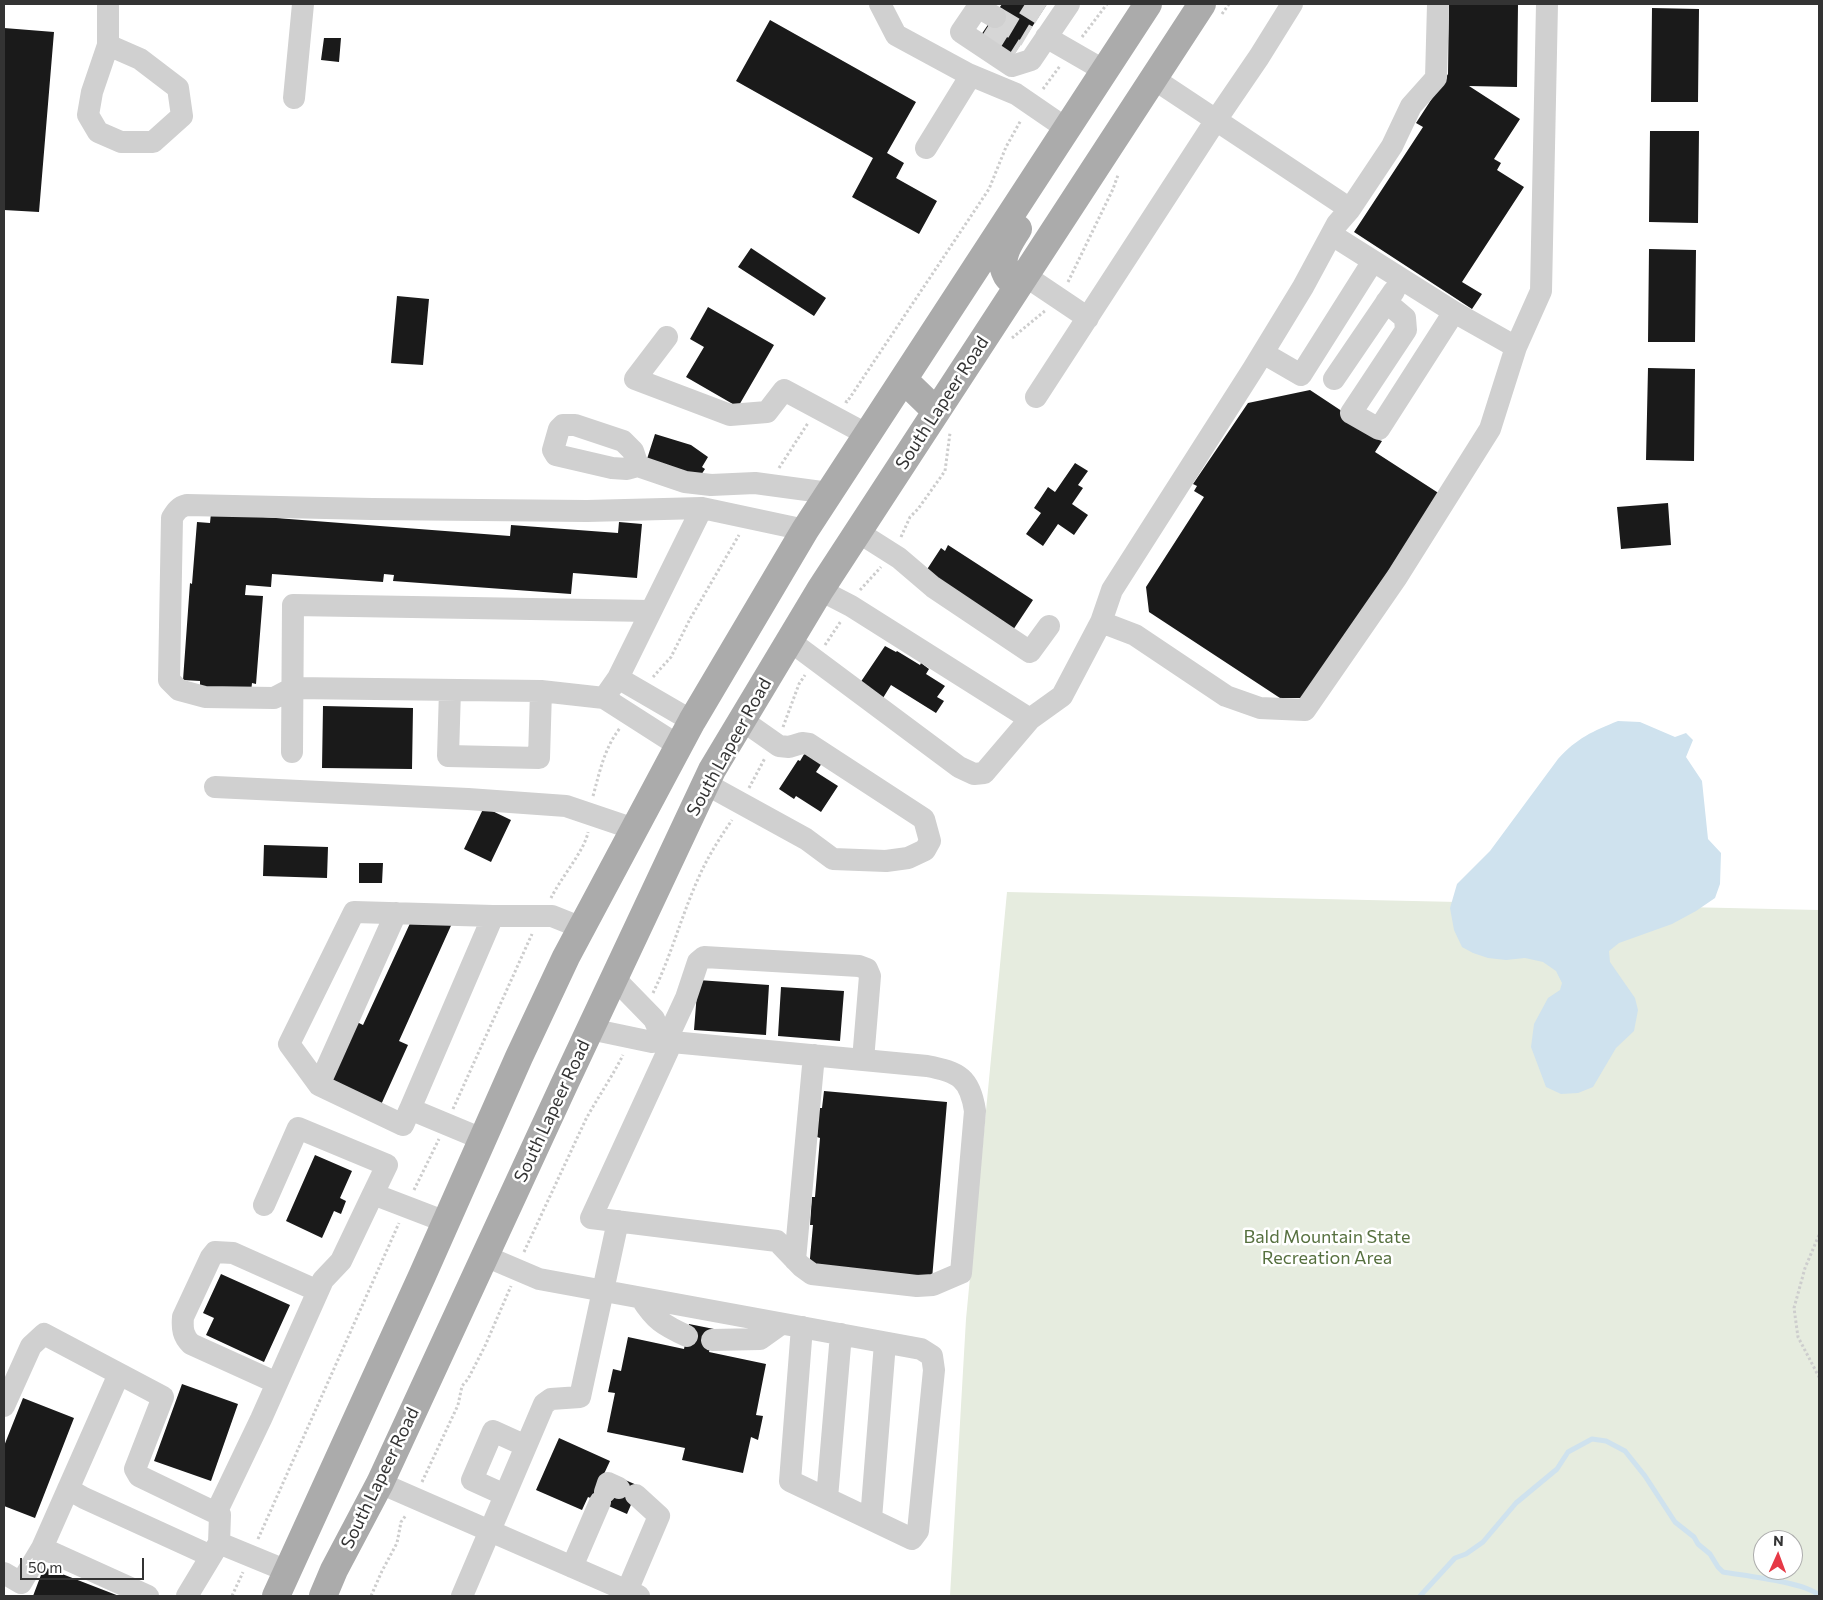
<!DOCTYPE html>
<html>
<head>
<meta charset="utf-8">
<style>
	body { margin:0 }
	#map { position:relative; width:1823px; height:1600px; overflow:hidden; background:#fff; font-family:Commissioner,sans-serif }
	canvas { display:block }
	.frame { position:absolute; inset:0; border:5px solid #333; pointer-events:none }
	.north { position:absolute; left:1753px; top:1530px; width:50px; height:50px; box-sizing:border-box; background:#fff; border:1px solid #adadad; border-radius:50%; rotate:2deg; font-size:14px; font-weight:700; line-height:20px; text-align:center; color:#333 }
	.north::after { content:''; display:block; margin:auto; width:18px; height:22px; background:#e63946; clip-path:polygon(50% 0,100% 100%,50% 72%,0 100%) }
	.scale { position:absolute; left:20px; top:1558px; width:124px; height:22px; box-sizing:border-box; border:2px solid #333; border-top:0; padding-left:6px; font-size:15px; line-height:18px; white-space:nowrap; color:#333; -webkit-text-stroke:4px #fff; paint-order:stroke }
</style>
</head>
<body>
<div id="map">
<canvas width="1823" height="1600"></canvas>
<div class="frame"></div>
<div class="north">N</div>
<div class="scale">50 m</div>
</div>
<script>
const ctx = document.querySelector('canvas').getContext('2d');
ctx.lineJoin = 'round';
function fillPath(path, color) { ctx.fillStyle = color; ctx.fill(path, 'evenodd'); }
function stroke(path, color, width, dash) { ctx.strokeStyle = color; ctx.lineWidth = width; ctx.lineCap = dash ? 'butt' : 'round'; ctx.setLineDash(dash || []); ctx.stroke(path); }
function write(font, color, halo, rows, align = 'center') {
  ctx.font = font + ' Commissioner,sans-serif'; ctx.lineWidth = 5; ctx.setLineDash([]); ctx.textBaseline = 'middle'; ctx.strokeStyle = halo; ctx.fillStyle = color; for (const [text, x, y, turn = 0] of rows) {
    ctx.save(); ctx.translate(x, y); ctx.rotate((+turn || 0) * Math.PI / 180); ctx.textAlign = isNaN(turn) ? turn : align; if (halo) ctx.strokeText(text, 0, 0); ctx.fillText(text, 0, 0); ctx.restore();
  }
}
const green = new Path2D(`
	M1007,892L1819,910V1596H950L966,1319ZM1763,1540H1793V1570H1763Z`);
const water = new Path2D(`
	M1618,721L1640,722L1675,737L1686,733L1693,740L1686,757L1702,781L1708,839L1721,853L1720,884L1715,898L1696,911L1672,924L1619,943L1609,951L1610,962L1635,998L1638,1010L1634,1031L1616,1048L1593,1087L1578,1093L1561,1094L1546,1087L1531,1047L1534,1024L1548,998L1560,990L1562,983L1556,971L1543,962L1525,958L1506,960L1488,958L1473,953L1462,947L1454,930L1450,908L1457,884L1490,851L1558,759C1577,738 1593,731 1618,721Z`);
const stream = new Path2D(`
	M1420,1596L1455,1558L1466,1554L1483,1542L1516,1503L1557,1469L1568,1452L1592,1439L1606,1441L1625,1451L1645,1476L1675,1522L1694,1537L1698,1544L1710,1554L1718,1567L1723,1572C1746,1576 1803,1582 1819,1595`);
const building = new Path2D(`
	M1002,4H1047L1013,56L981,35Z
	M1449,4H1518L1517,87L1469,86L1520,119L1494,159L1501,163L1497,170L1524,187L1462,282L1482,294L1472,309L1354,232L1423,127L1416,123L1448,74Z
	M1652,8L1699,9L1698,102H1651Z
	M770,20L916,102L887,153L904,163L896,178L937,201L919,234L852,197L873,158L736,81Z
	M4,28L54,32L39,212L4,210Z
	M324,38H341L339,62L321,60Z
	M1650,131H1699L1698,223L1649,222Z
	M751,248L826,298L814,316L738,267Z
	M1649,249L1696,250L1695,342H1648Z
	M397,296L429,299L423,365L391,363Z
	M708,307L774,345L738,407L686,377L704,347L690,339Z
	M1648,368L1695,369L1694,461L1646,460Z
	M1310,390L1381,437L1379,440L1382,441L1375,452L1440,494L1305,698H1280L1149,612L1146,587L1204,497L1194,491L1197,486L1193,484L1248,403Z
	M655,434L691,445L708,457L702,467L705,469L699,478L647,459Z
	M1075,463L1088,471L1078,485L1083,488L1072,504L1088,515L1074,535L1058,524L1043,546L1026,534L1041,513L1034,508L1048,487L1055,492Z
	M1668,503L1671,545L1621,549L1617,507Z
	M211,513L510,536L511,525L618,533L619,522L642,524L637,578L573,573L571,594L393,581L394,575L384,574L383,582L272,574L271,587L246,585L245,595L263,596L256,684L252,683L251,692L200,688V681L183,680L190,583L192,584L197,522L210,523Z
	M948,545L1033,600L1013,630L924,574L941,548L945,551Z
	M885,646L896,652L897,651L920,665L921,663L929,669L926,674L945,686L937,697L944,701L936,713L891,685L883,698L860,683Z
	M323,706L413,708L412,769L322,768Z
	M809,746L826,757L816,772L838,786L821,812L796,796L794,799L779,789L798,760L800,761Z
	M484,807L511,820L491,862L464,849Z
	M264,845L328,847L327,878L263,876Z
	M359,863H383L382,883H359Z
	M412,919H454L399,1041L408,1045L380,1107L330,1082L357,1022L363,1025Z
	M698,980L769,985L766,1035L694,1030Z
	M781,987L844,991L840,1041L778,1036Z
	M824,1091L947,1102L932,1279L809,1269L813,1225H810L812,1197H815L820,1138L817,1137L819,1108H822Z
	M315,1155L352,1171L340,1198L346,1201L341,1214L334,1211L322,1238L286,1221Z
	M221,1274L290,1305L264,1362L206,1335L214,1318L203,1313Z
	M689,1324L714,1329L709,1352L766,1364L756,1415L763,1416L758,1440L751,1437L743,1473L682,1460L685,1448L607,1432L615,1393L608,1392L613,1369L621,1371L628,1337L684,1349Z
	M182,1384L238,1404L211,1481L154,1461Z
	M23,1398L74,1418L35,1518L4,1506V1446Z
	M559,1438L610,1461L597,1489L623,1479L639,1486L627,1514L588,1497L582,1510L536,1490Z
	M44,1567L119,1596H33Z`);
const minorTunnel = new Path2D(`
	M1025,4L1041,14
	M995,17L1027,36
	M985,31L1017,51`);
const path = new Path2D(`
	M1222,14L1229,4
	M1082,37L1107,4
	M1043,89L1060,66
	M1068,282L1113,189L1118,175
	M1012,338L1046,310
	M845,401L847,402L989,189L1006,147L1021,120
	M779,468L808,423
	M901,537L910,517L918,509L945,471L950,433
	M860,590L881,567
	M825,645L841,621
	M653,677L671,657L690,619L739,535
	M783,727L799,684L805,675
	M749,788L765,758
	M593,796C600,771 604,749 620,728
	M551,898C560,879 585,850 588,832
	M653,993C671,956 681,917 698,879C707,858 719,839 732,820
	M453,1109L532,934
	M414,1190L439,1139
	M1819,1235L1805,1268L1794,1308L1798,1337L1819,1377
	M524,1252L586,1119C598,1097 612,1077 623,1055
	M422,1482L458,1405L462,1386L468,1379L485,1346L511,1286
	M258,1539L399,1223
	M232,1596L243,1572
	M371,1596L382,1571L397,1543L401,1522L406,1515`);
const minor = new Path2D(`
	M880,4L896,35L968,74L1016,94L1067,129
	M980,4L961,32L1012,66L1031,60L1069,4
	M1438,4L1436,78L1411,106L1392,146L1350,209L1337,224L1303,287L1253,369L1112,590L1101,622L1135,635L1226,696L1260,708L1305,710L1397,577L1490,429L1516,347L1541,291L1547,4
	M978,7L995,17
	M1046,37L1105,71
	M108,45L140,59L178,88L182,116L153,142H121L98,132L88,115L92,92L108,45V4
	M1154,79L1350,209
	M294,98L303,4
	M926,148L971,75
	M1332,235L1454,312L1516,347
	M1024,275L1088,318
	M1386,302L1405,318L1406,330L1351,413L1379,429L1454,312
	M667,337L635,379L730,415L767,412L784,390L866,434
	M1263,353L1301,375L1373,261
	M1334,379L1394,291
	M1036,397L1216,120L1259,57L1292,4
	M638,466L633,451L623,441L575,425H563L559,429L553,450L556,455L612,468L627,469L638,466L685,482L711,485L755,483L829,493
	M702,508L618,678L604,698L541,691L293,688L274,698L205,697L179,690L169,680L172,518C176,511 179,507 187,505L372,509L587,511L702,508L805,530
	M858,532L899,558L933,587L1030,652L1049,626
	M820,590L851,606L1030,719
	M790,641L959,767L974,774L984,773L1030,719L1062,696L1101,622
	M618,678L692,721
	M450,690L448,756L539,758L541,691
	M604,698L679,746
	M292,752L293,605L650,611
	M706,784L806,839L833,859L886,861L908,858L925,850L930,841L924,819L809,744L802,743L789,747L779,746L742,720
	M215,787L468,799L566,806L634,829
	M614,978L654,1019L662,1037L672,1042L927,1066C959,1072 970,1078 975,1111L961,1273L933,1285L917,1286L812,1274L801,1266L777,1241L591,1218L672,1042
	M590,1029L652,1042L662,1037
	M667,1039L686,998L698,962L704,957L859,966L867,969L870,976L863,1060
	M319,1085L396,913
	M410,1109L403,1125L319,1085L289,1044L354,912L493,916
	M482,1139L410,1109L493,916H552L582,928
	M264,1205L298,1128L387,1165L373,1194
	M485,1256L539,1279L921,1349L932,1356L934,1370L918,1531L912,1539L790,1481L802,1327
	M795,1260L814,1055
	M641,1298C655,1320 663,1325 687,1336
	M712,1340L760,1339L781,1324
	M277,1383L191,1344C183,1336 182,1329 183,1317L211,1257L215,1252L233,1253L318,1291
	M4,1406L31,1346L44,1334L163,1397L135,1469L139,1476L220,1515L219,1543L187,1596
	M380,1483L639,1596
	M68,1489L84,1498L211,1556
	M605,1492L608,1483L619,1488
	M505,1495L472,1480L493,1431L526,1446
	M827,1498L841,1334
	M216,1513L261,1419L323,1280L341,1261L373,1194L446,1222
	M871,1519L885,1343
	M219,1543L287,1571
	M42,1548L119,1374
	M572,1567L600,1502
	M4,1573L21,1583L42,1548L148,1596
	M627,1591L659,1516L636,1495
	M462,1596L544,1404L551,1399L580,1397L618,1221`);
const major = new Path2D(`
	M1017,286C1014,283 1008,279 1006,274C998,259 1010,241 1018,229
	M904,380L936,411
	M276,1596L422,1276L519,1057L566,957L692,721L805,530L1148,4
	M323,1596L334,1570L380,1483L563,1087L712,770L820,590L1202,4`);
const streetNames = [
	["South Lapeer Road",942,403,-57],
	["South Lapeer Road",729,747,-61],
	["South Lapeer Road",552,1111,-65],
	["South Lapeer Road",380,1478,-64]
];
const parkNames = [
	["Bald Mountain State",1327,1237],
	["Recreation Area",1327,1258]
];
fillPath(green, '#e6ecdf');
fillPath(water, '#cfe2ee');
stroke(stream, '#cfe2ee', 5);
fillPath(building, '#1a1a1a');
stroke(minorTunnel, '#d6d6d6', 22, [22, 11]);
stroke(path, '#cdcdcd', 3, [2.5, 2.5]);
stroke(minor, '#d0d0d0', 22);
stroke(major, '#ababab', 28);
write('18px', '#333', '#fff', streetNames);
write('18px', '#56703f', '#fff', parkNames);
</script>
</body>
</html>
